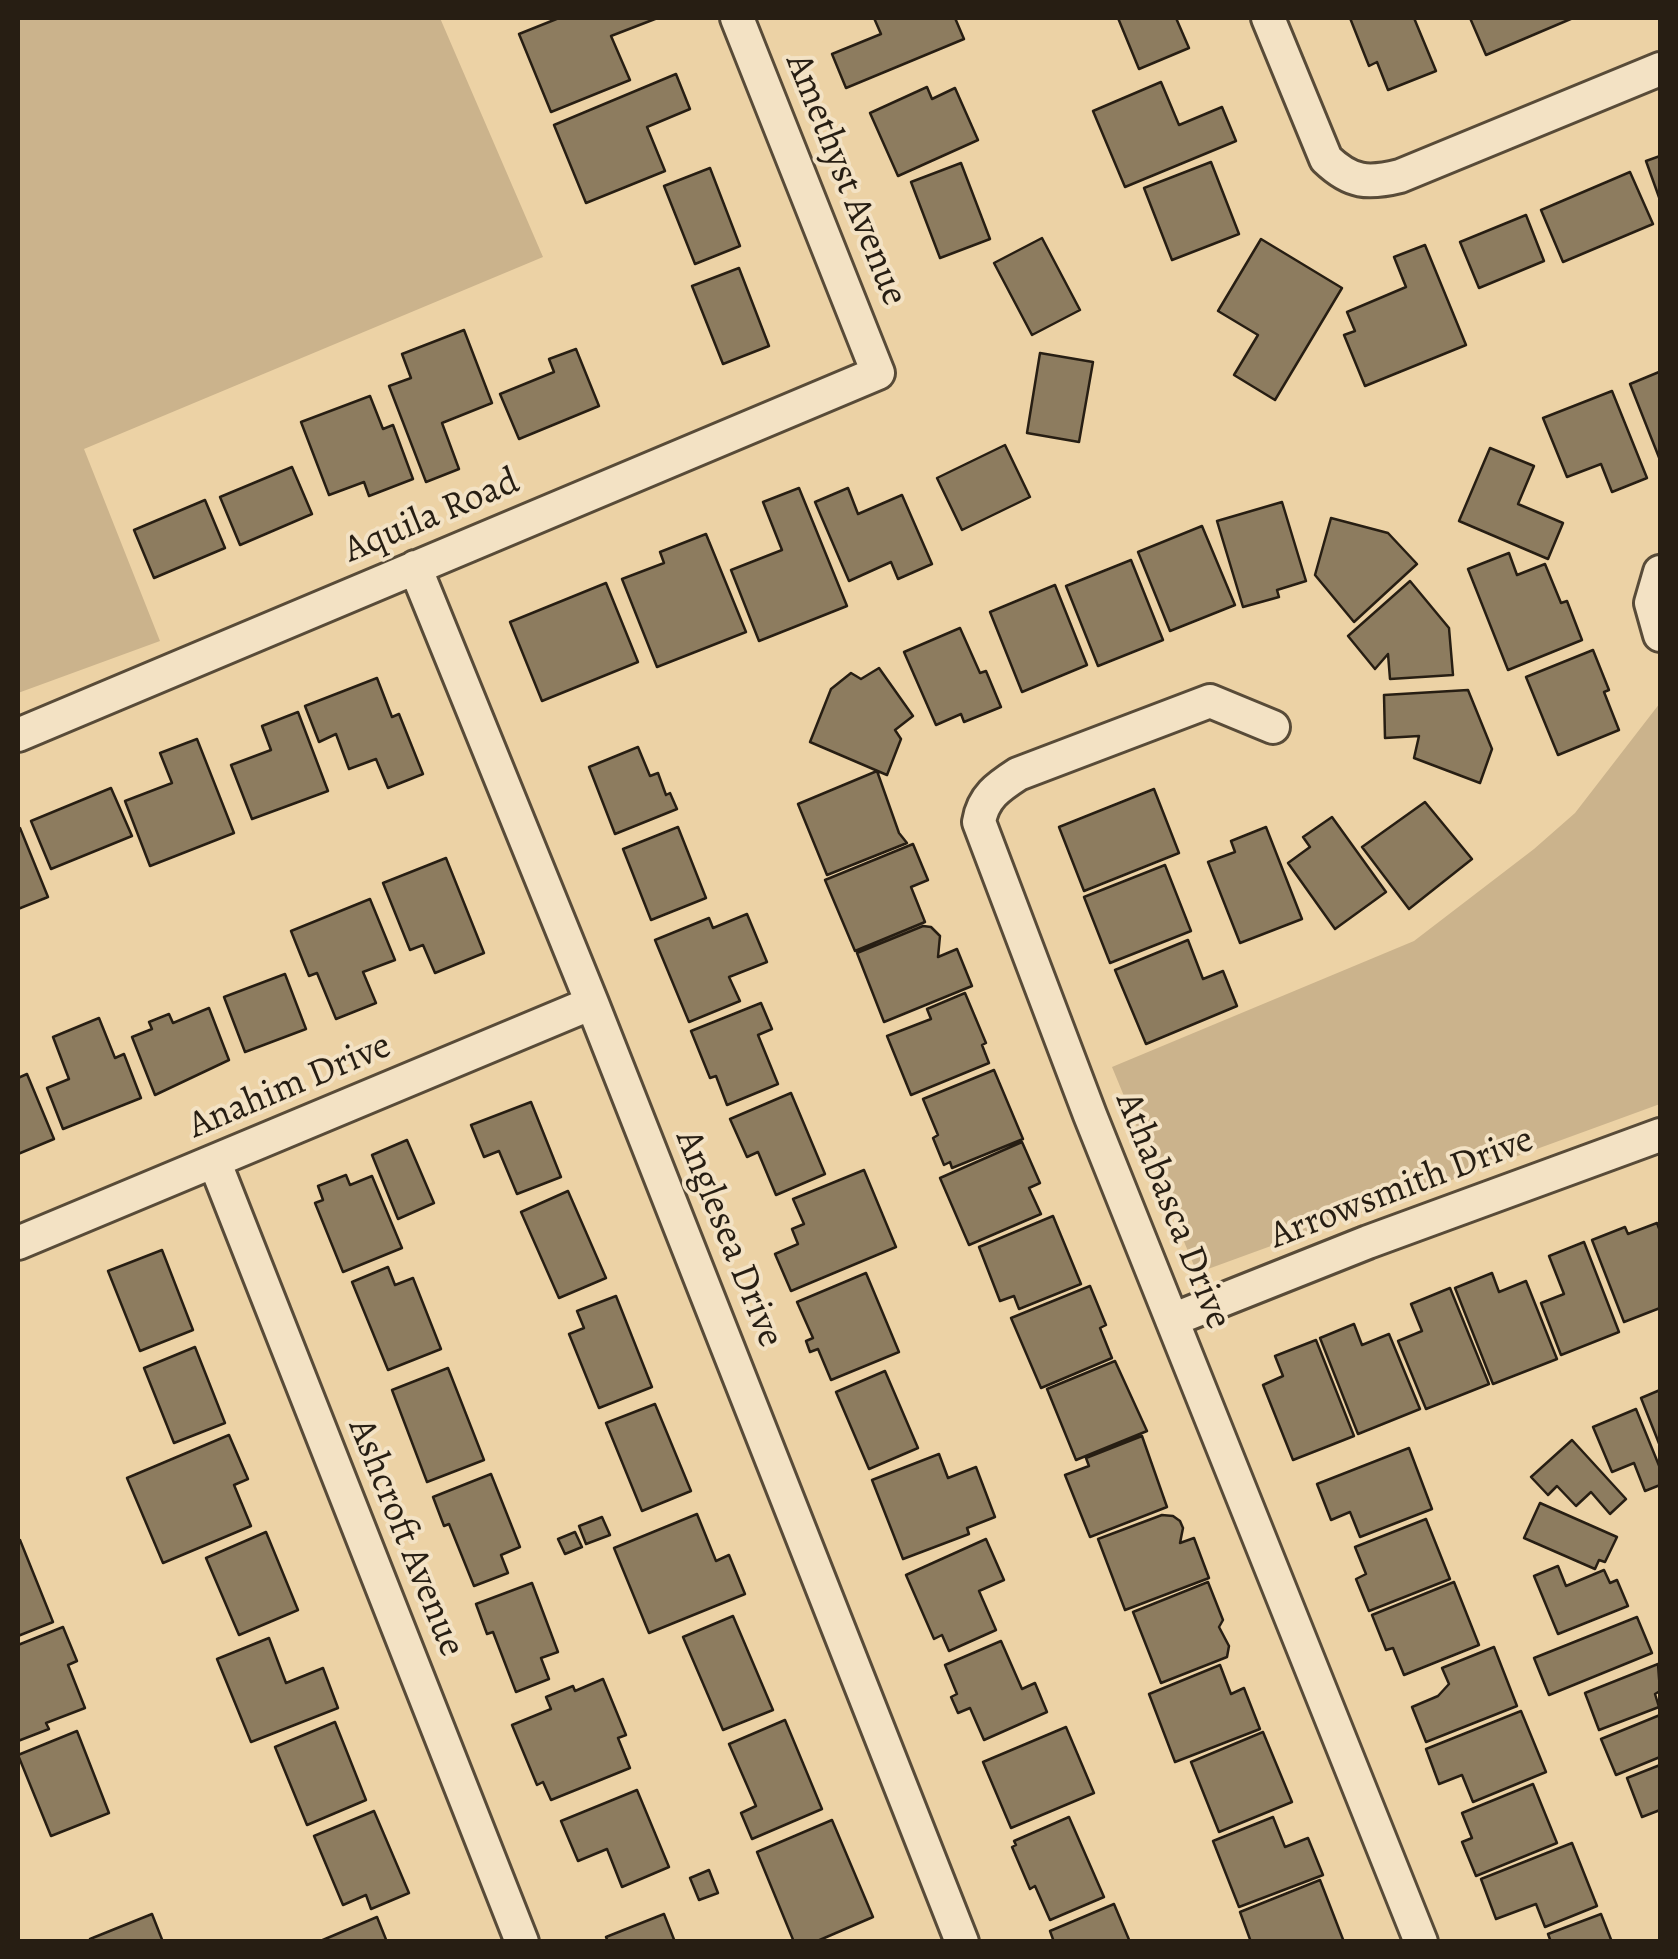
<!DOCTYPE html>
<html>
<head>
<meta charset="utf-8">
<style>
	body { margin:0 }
	#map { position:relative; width:1678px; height:1959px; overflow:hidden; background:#ecd2a5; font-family:Alegreya,serif }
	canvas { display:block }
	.frame { position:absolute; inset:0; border:20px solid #271e13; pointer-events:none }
</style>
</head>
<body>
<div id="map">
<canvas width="1678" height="1959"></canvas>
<div class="frame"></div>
</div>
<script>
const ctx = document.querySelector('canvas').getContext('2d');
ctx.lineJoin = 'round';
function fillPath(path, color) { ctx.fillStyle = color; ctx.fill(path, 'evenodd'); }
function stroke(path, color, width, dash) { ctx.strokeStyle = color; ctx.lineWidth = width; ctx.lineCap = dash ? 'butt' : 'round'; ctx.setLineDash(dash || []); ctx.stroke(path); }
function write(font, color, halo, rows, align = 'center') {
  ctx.font = font + ' Alegreya,serif'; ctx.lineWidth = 8; ctx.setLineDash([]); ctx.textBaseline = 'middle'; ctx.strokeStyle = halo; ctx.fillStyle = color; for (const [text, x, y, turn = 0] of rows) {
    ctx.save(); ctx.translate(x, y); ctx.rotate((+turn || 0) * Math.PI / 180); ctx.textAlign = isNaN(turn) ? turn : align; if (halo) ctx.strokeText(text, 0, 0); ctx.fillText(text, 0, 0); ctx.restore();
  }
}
const green = new Path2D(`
	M18,18H440L543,257L84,449L160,641L18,693Z
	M1660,703V1104L1197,1273L1112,1067L1414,941L1534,849L1575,813Z`);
const building = new Path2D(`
	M559,18H654L655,19L611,36L630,80L551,112L519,34Z
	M874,18H955L964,39L846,88L832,54L881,34Z
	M1118,18H1176L1189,48L1139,69Z
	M1350,18H1414L1436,71L1388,90L1377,62L1369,66Z
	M1470,18H1573L1486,55Z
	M676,74L690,109L647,127L665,171L586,203L554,125Z
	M1161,82L1179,125L1222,107L1236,141L1125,187L1093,111Z
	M927,87L932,99L955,88L978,140L898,176L870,113Z
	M1660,156V200L1646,161Z
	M1211,162L1239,234L1172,260L1144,188Z
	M961,163L990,239L940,258L911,182Z
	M710,168L740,246L695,264L664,186Z
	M1630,172L1653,224L1563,262L1541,210Z
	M1526,215L1544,261L1479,288L1460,242Z
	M1042,238L1080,310L1032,335L994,263Z
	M1261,239L1342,288L1275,400L1234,375L1258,335L1218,311Z
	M1425,245L1466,345L1365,386L1344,335L1355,331L1347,312L1406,287L1394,257Z
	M739,268L769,346L723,364L692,286Z
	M464,330L492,403L442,423L459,469L426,482L389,386L411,378L402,354Z
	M576,349L599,406L519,439L500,394L554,372L549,359Z
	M1040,353L1093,362L1079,442L1027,433Z
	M1659,372L1660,377V460L1630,384Z
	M1612,391L1647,478L1612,492L1601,464L1567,477L1543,418Z
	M370,396L383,429L393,425L413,479L369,496L364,482L329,495L301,422Z
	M1005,445L1030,497L962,530L937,478Z
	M1490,448L1534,466L1518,504L1563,523L1548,559L1459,521Z
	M292,467L312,514L240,545L220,497Z
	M799,488L847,606L759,641L731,570L782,550L763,502Z
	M848,488L858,514L902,495L932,564L898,579L891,562L849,581L815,502Z
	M205,500L225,548L154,578L134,530Z
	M1282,502L1306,581L1277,590L1279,597L1243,607L1217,521Z
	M1331,518L1388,533L1417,564L1354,622L1315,575Z
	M1202,526L1235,605L1170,631L1138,552Z
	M706,534L746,632L657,667L622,579L664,563L660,552Z
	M1509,553L1517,575L1545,564L1561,603L1567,601L1582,640L1508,670L1468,569Z
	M1131,560L1163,640L1098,666L1066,586Z
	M1410,581L1449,628L1453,675L1390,679L1388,654L1375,669L1348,636Z
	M606,583L638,662L542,701L510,622Z
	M1055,585L1087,665L1022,692L990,612Z
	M960,628L980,673L986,671L1001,707L964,722L961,714L936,725L904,652Z
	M1593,650L1609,690L1604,692L1619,730L1558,755L1526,677Z
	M879,668L913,716L895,730L901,739L887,775L810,742L831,689L851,673L861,679Z
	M377,678L392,717L399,714L423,774L388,788L376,759L349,769L336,734L319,742L305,706Z
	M1468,690L1492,749L1480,783L1414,758L1419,736L1385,738L1384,695Z
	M298,712L328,791L252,819L231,765L271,750L262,726Z
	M197,739L234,833L150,866L125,801L172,783L160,753Z
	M638,747L650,776L658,773L666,795L670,793L677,809L615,834L589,767Z
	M877,771L899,833L907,843L827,875L798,804Z
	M111,788L132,836L51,869L31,821Z
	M1154,789L1179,853L1084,891L1059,827Z
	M1425,802L1472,859L1409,909L1362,847Z
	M1332,817L1386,892L1335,929L1288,863L1310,847L1303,837Z
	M678,827L706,898L651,920L623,849Z
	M1266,827L1302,919L1240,943L1208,862L1235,852L1231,841Z
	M20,828L48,897L18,909V829Z
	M913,844L928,880L911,887L925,922L855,951L825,880Z
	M446,858L484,953L435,973L423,945L410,950L383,883Z
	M1165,865L1191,931L1110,963L1084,897Z
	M370,899L395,960L363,972L376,1003L336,1019L317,973L309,976L291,931Z
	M747,914L767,962L729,977L740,1001L689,1022L655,940L709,918L713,928Z
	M923,926L931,927L940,936L938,957L957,949L972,986L884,1022L857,953Z
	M1188,940L1203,979L1223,971L1237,1006L1146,1044L1115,970Z
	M285,974L306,1029L245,1052L224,997Z
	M965,993L986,1043L982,1045L989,1063L911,1095L887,1036L931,1019L927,1009Z
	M761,1003L772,1029L758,1035L778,1084L727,1105L716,1076L710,1078L691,1031Z
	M209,1008L229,1060L155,1095L132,1037L152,1029L149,1022L169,1014L173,1023Z
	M99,1018L115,1058L124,1054L141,1098L63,1129L47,1088L69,1079L53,1037Z
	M994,1070L1023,1139L952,1168L950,1162L944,1165L933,1138L938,1135L923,1099Z
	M27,1074L54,1139L18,1154V1078Z
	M791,1093L825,1174L776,1195L758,1152L747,1157L730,1119Z
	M531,1102L561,1177L517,1194L499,1151L484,1157L471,1125Z
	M407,1140L434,1203L398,1219L372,1155Z
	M1022,1142L1040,1183L1029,1188L1041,1214L969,1245L940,1178Z
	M864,1170L896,1247L791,1291L775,1254L798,1244L792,1229L804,1224L793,1199Z
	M346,1175L350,1185L372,1176L402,1248L343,1272L315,1203L323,1200L318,1186Z
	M568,1191L606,1278L559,1298L521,1212Z
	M1053,1216L1081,1284L1019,1309L1014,1296L1000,1301L979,1247Z
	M1657,1223L1660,1231V1308L1624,1322L1592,1240L1625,1227L1628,1234Z
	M1584,1242L1619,1332L1561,1355L1541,1303L1564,1294L1549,1256Z
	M162,1250L193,1330L140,1351L108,1271Z
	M388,1267L395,1285L413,1278L441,1349L388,1370L352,1282Z
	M866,1273L899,1352L831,1380L818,1349L810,1352L806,1341L813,1338L797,1302Z
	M1492,1273L1499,1292L1526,1281L1557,1359L1493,1384L1455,1288Z
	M1090,1286L1106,1325L1100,1328L1112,1358L1041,1388L1011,1318Z
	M1450,1288L1489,1384L1426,1409L1398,1341L1422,1331L1411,1304Z
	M616,1296L652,1387L599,1408L569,1334L584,1328L577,1311Z
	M1354,1324L1362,1345L1389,1334L1420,1409L1358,1434L1320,1338Z
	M1316,1340L1354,1436L1293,1460L1263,1385L1283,1376L1275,1356Z
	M195,1347L225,1423L174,1443L144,1368Z
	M1115,1361L1147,1431L1076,1460L1047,1389Z
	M448,1368L484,1460L427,1482L392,1390Z
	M885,1371L918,1448L869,1469L836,1392Z
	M1660,1390V1446L1641,1398Z
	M655,1404L691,1491L642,1511L606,1423Z
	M1636,1409L1660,1468V1485L1645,1491L1634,1463L1612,1472L1593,1427Z
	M229,1435L248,1479L234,1485L251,1526L163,1563L127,1478Z
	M1142,1436L1167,1507L1090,1537L1065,1475L1089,1466L1086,1458Z
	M1572,1440L1626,1499L1610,1514L1591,1492L1576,1506L1557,1486L1548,1495L1531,1477Z
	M1409,1448L1432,1509L1360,1537L1350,1512L1331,1520L1317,1484Z
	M939,1454L948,1478L976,1467L995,1517L967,1528L969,1534L903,1559L872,1480Z
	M491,1474L520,1547L501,1555L508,1573L474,1586L449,1524L444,1526L433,1497Z
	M1540,1503L1617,1537L1605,1562L1599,1560L1595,1569L1524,1538Z
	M697,1514L716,1561L729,1555L745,1594L649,1633L614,1548Z
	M1162,1515L1173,1516L1180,1521L1183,1528L1180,1543L1194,1538L1209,1578L1125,1610L1098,1539Z
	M602,1517L610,1535L586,1544L579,1526Z
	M1426,1519L1450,1579L1369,1611L1356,1579L1366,1574L1355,1547Z
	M266,1532L298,1610L239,1635L206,1558Z
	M575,1532L582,1547L565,1554L558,1539Z
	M986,1539L1004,1580L979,1591L996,1630L949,1651L942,1635L934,1639L906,1575Z
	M20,1540L53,1622L18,1636V1542Z
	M1558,1566L1566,1586L1604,1570L1610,1583L1617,1580L1628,1606L1558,1634L1534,1576Z
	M1208,1582L1223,1620L1219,1627L1229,1646L1227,1657L1161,1683L1133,1612Z
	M1454,1582L1479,1645L1404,1675L1393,1648L1386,1650L1372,1615Z
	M532,1583L558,1652L541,1658L549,1679L516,1692L493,1632L487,1634L476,1604Z
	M733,1616L773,1710L723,1730L683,1637Z
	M1637,1617L1652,1653L1549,1695L1534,1658Z
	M63,1627L77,1661L68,1665L85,1708L46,1723L49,1729L18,1741V1645Z
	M269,1638L286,1683L323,1668L338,1708L251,1742L217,1659Z
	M1001,1641L1022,1689L1035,1683L1047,1712L984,1740L970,1708L958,1713L951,1697L957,1694L945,1665Z
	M1494,1647L1517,1706L1426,1742L1412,1707L1438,1696L1449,1684L1442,1668Z
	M1658,1664L1660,1691L1655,1694L1659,1707L1599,1730L1585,1693Z
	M1220,1665L1231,1694L1244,1688L1260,1729L1175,1762L1149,1694Z
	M603,1679L626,1735L618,1738L630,1768L551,1800L543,1782L537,1785L512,1725L551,1709L546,1697L573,1686L575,1691Z
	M1521,1711L1546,1772L1473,1802L1462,1775L1439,1784L1426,1749Z
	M1660,1715V1757L1616,1775L1601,1739Z
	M785,1720L822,1809L752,1839L741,1813L756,1806L729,1744Z
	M335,1722L366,1800L307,1825L275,1747Z
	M1066,1727L1094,1793L1011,1828L983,1762Z
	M77,1731L109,1813L51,1836L18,1755Z
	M1263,1732L1292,1802L1219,1832L1191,1762Z
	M1660,1765V1810L1642,1817L1627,1778Z
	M1533,1784L1557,1843L1476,1876L1462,1842L1472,1838L1462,1813Z
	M637,1790L669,1867L622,1887L607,1849L578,1861L561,1821Z
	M374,1811L409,1893L371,1909L366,1895L343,1905L314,1836Z
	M1069,1817L1104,1897L1050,1920L1035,1886L1030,1889L1012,1847L1016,1845L1014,1841Z
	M1273,1817L1285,1847L1308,1838L1323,1875L1239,1907L1213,1841Z
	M832,1820L873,1917L815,1942H794L757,1852Z
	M1572,1843L1597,1906L1545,1927L1536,1904L1496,1919L1481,1879Z
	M709,1870L718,1893L699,1900L690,1878Z
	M1320,1880L1344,1942H1251L1240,1912Z
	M1114,1904L1130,1942H1054L1050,1931Z
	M152,1914L163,1942H91L90,1939Z
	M664,1914L675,1942H608L606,1937Z
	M1601,1914L1612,1942H1551L1548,1934Z
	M377,1917L387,1942H318Z`);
const street = new Path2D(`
	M1268,18L1326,159C1351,183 1368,184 1400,176L1660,69
	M415,567L592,1003L962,1942
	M1660,572L1651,603L1660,635
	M1273,727L1210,701L1018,774C998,787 983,797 979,822L1090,1115L1421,1942
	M18,735L878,373L737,18
	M215,1163L522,1942
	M18,1243L592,1003
	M1172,1320L1368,1242L1660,1135`);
const streetNames = [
	["Amethyst Avenue",845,180,68],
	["Aquila Road",432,517,-23],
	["Anahim Drive",290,1087,-23],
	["Arrowsmith Drive",1402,1189,-21],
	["Athabasca Drive",1172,1211,68],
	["Anglesea Drive",728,1239,68],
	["Ashcroft Avenue",405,1538,68]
];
fillPath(green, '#cbb38c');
fillPath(building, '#8d7c5f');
stroke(building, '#271e13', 2.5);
stroke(street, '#584b38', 38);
stroke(street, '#f3e2c4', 32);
write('38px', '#271e13', '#f3e2c4', streetNames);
</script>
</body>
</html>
